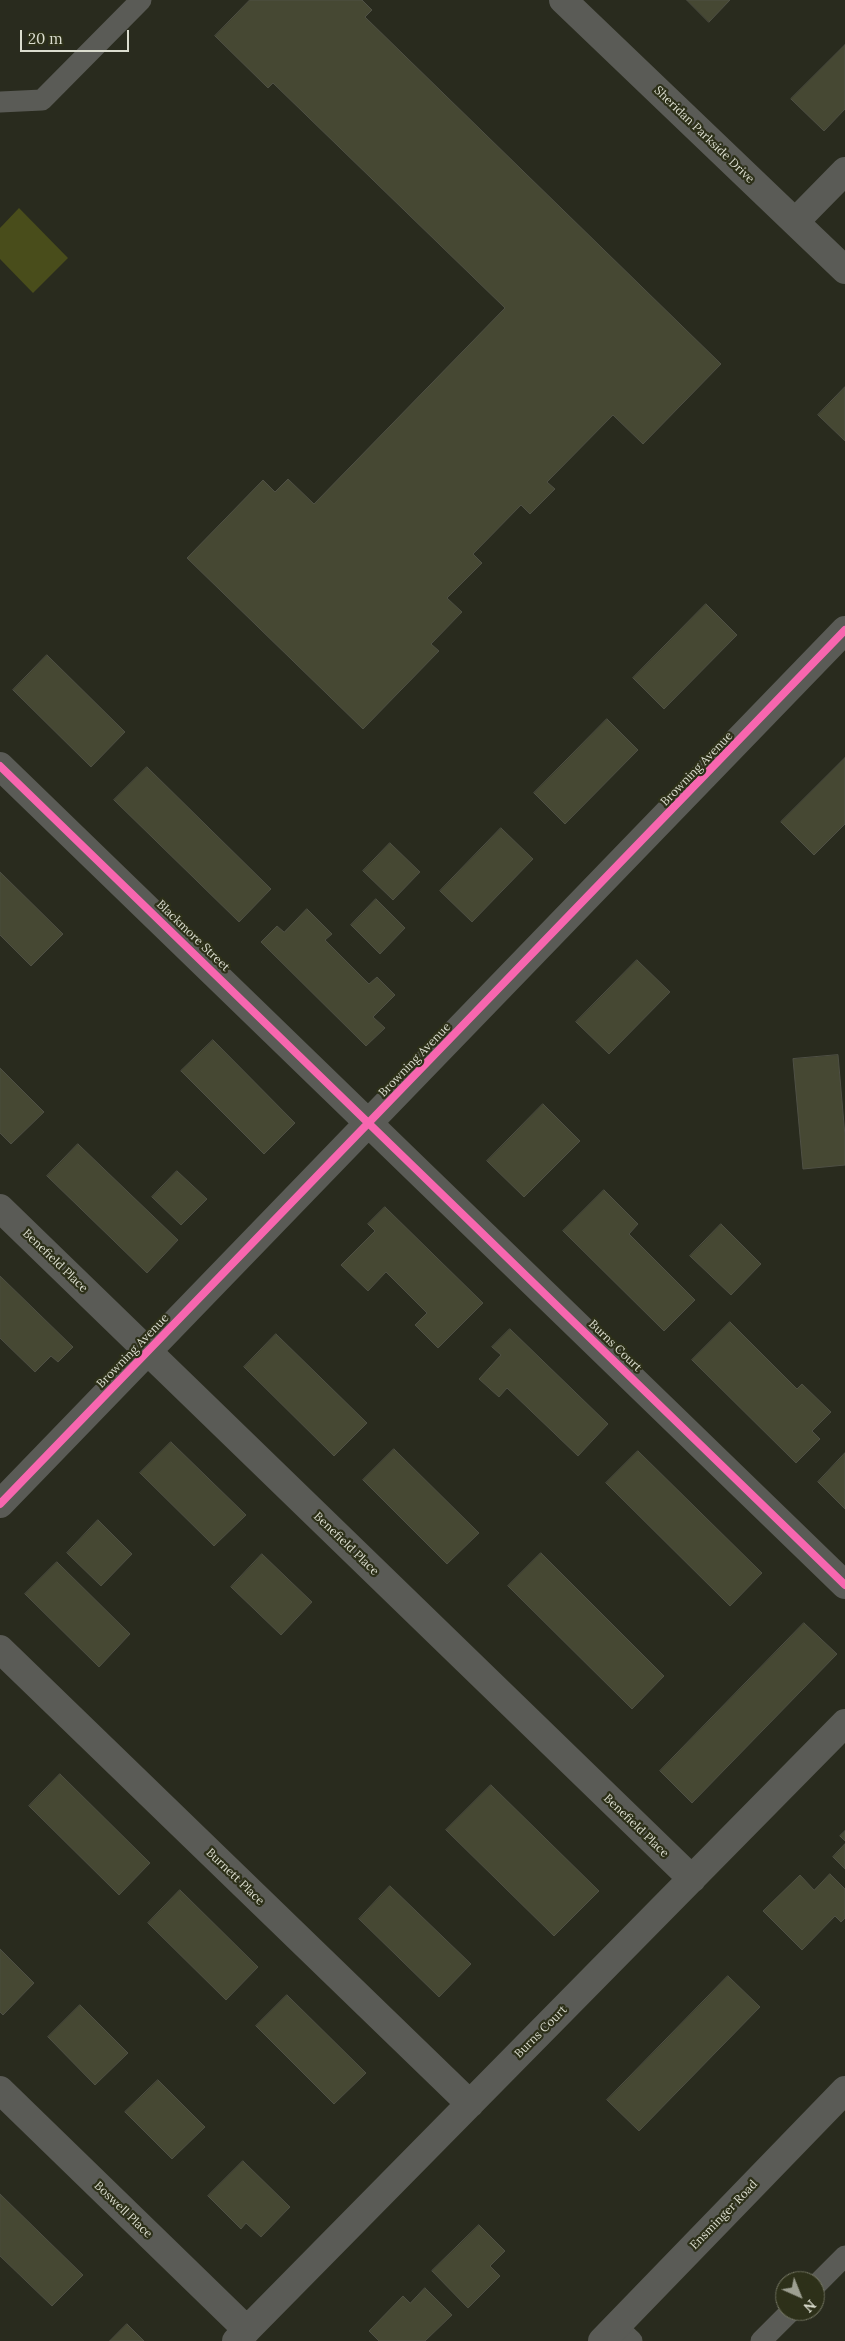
<!DOCTYPE html>
<html>
<head>
<meta charset="utf-8">
<style>
	body { margin:0 }
	#map { position:relative; width:845px; height:2341px; overflow:hidden; background:#292b1e; font-family:Lora,serif }
	canvas { display:block }
	.north { position:absolute; left:775px; top:2271px; width:50px; height:50px; box-sizing:border-box; background:#2d3019; border:1px solid #737562; border-radius:50%; rotate:136deg; font-size:14px; font-weight:700; line-height:20px; text-align:center; color:#dbddcf }
	.north::after { content:''; display:block; margin:auto; width:18px; height:22px; background:#9d9f91; clip-path:polygon(50% 0,100% 100%,50% 72%,0 100%) }
	.scale { position:absolute; left:20px; top:30px; width:109px; height:22px; box-sizing:border-box; border:2px solid #dbddcf; border-top:0; padding-left:6px; font-size:15px; line-height:18px; white-space:nowrap; color:#dbddcf; -webkit-text-stroke:4px #2d3019; paint-order:stroke }
</style>
</head>
<body>
<div id="map">
<canvas width="845" height="2341"></canvas>
<div class="north">N</div>
<div class="scale">20 m</div>
</div>
<script>
const ctx = document.querySelector('canvas').getContext('2d');
ctx.lineJoin = 'round';
function fillPath(path, color) { ctx.fillStyle = color; ctx.fill(path, 'evenodd'); }
function stroke(path, color, width, dash) { ctx.strokeStyle = color; ctx.lineWidth = width; ctx.lineCap = dash ? 'butt' : 'round'; ctx.setLineDash(dash || []); ctx.stroke(path); }
function write(font, color, halo, rows, align = 'center') {
  ctx.font = font + ' Lora,serif'; ctx.lineWidth = 4.5; ctx.setLineDash([]); ctx.textBaseline = 'middle'; ctx.strokeStyle = halo; ctx.fillStyle = color; for (const [text, x, y, turn = 0] of rows) {
    ctx.save(); ctx.translate(x, y); ctx.rotate((+turn || 0) * Math.PI / 180); ctx.textAlign = isNaN(turn) ? turn : align; if (halo) ctx.strokeText(text, 0, 0); ctx.fillText(text, 0, 0); ctx.restore();
  }
}
const green = new Path2D(`
	M19,208L68,258L33,293L0,259V228Z`);
const building = new Path2D(`
	M250,0H362L372,10L365,17L721,364L643,444L613,415L547,482L555,489L530,514L521,505L473,554L482,563L447,598L462,612L431,644L439,651L363,729L187,558L263,480L275,492L288,479L314,504L505,308L273,83L268,88L215,36Z
	M687,0H730L709,22Z
	M845,45V109L824,131L791,99Z
	M845,387V441L818,415Z
	M706,604L737,635L664,709L633,678Z
	M47,655L125,732L91,767L13,690Z
	M607,719L638,750L565,824L534,793Z
	M845,758V824L814,855L781,822Z
	M147,767L271,889L239,922L114,800Z
	M501,828L533,859L472,922L440,891Z
	M390,843L420,872L393,900L363,871Z
	M0,872L63,934L31,966L0,935Z
	M376,899L405,928L380,954L351,925Z
	M307,909L332,934L325,940L369,984L377,977L395,995L373,1017L385,1028L366,1046L261,942L277,926L284,932Z
	M637,960L670,992L609,1054L576,1022Z
	M213,1040L295,1123L264,1154L181,1071Z
	M838,1055L845,1136V1165L803,1169L793,1059Z
	M0,1068L44,1112L11,1144L0,1133Z
	M543,1104L580,1141L524,1197L487,1161Z
	M78,1144L178,1240L147,1273L47,1176Z
	M177,1171L207,1199L181,1225L152,1197Z
	M604,1190L638,1224L629,1234L695,1300L664,1331L563,1231Z
	M385,1207L483,1303L438,1348L415,1325L427,1313L386,1272L368,1291L341,1265L375,1231L368,1224Z
	M721,1224L761,1264L731,1295L690,1256Z
	M0,1276L73,1347L58,1362L51,1356L35,1372L0,1338Z
	M730,1322L797,1389L802,1384L831,1412L812,1431L820,1439L796,1463L692,1360Z
	M510,1329L608,1424L578,1456L507,1388L499,1397L479,1379L501,1355L492,1347Z
	M276,1334L367,1423L334,1456L244,1367Z
	M171,1442L246,1515L214,1546L140,1473Z
	M394,1449L479,1533L447,1564L363,1480Z
	M638,1451L762,1573L730,1606L606,1483Z
	M845,1453V1509L818,1482Z
	M98,1520L132,1554L101,1586L67,1553Z
	M541,1553L664,1676L632,1709L508,1586Z
	M262,1554L312,1602L281,1635L231,1587Z
	M57,1562L130,1634L99,1667L25,1594Z
	M804,1623L837,1654L692,1803L660,1771Z
	M60,1774L150,1863L119,1895L29,1806Z
	M491,1785L599,1891L554,1936L446,1830Z
	M845,1831V1841L840,1836Z
	M845,1844V1869L833,1857Z
	M830,1874L845,1889V1918L841,1922L835,1916L802,1950L763,1911L800,1875L814,1890Z
	M390,1886L471,1964L439,1997L359,1919Z
	M180,1890L258,1967L226,2000L148,1923Z
	M0,1949L34,1983L3,2015L0,2012Z
	M728,1976L760,2007L639,2131L607,2100Z
	M287,1995L366,2073L334,2104L256,2026Z
	M80,2005L128,2053L95,2085L48,2037Z
	M158,2080L205,2127L172,2159L125,2112Z
	M243,2161L290,2207L261,2237L246,2223L241,2229L208,2196Z
	M0,2194L83,2275L52,2306L0,2256Z
	M479,2225L505,2251L490,2266L500,2276L468,2308L432,2271Z
	M425,2288L452,2315L425,2341H379L369,2331L403,2296L410,2303Z
	M127,2324L144,2341H110Z`);
const service = new Path2D(`
	M0,102L42,100L141,0
	M815,2286L845,2256
	M616,2326L632,2341
	M761,2341L791,2311`);
const minor = new Path2D(`
	M563,0L845,270
	M795,222L845,171
	M0,766L845,1585
	M0,1208L692,1879
	M0,1504L845,630
	M0,1649L470,2104
	M0,2090L247,2330
	M236,2341L845,1723`);
const tertiary = new Path2D(`
	M602,2341L845,2090`);
const cycleway = new Path2D(`
	M0,766L845,1585
	M0,1504L845,630`);
const streetNames = [
	["Sheridan Parkside Drive",704,135,44],
	["Browning Avenue",697,769,-46],
	["Blackmore Street",193,936,44],
	["Browning Avenue",415,1060,-46],
	["Benefield Place",55,1261,44],
	["Burns Court",615,1346,44],
	["Browning Avenue",133,1351,-46],
	["Benefield Place",346,1544,44],
	["Benefield Place",636,1826,44],
	["Burnett Place",235,1877,44],
	["Burns Court",541,2032,-45],
	["Boswell Place",123,2210,44],
	["Ensminger Road",724,2215,-46]
];
fillPath(green, '#494d1b');
fillPath(building, '#464833');
stroke(building, '#4f5045', 1);
stroke(service, '#5a5b56', 21);
stroke(minor, '#5a5b56', 28);
stroke(tertiary, '#5a5b56', 28);
stroke(cycleway, '#f766af', 8);
write('12px', '#dbddcf', '#2d3019', streetNames);
</script>
</body>
</html>
